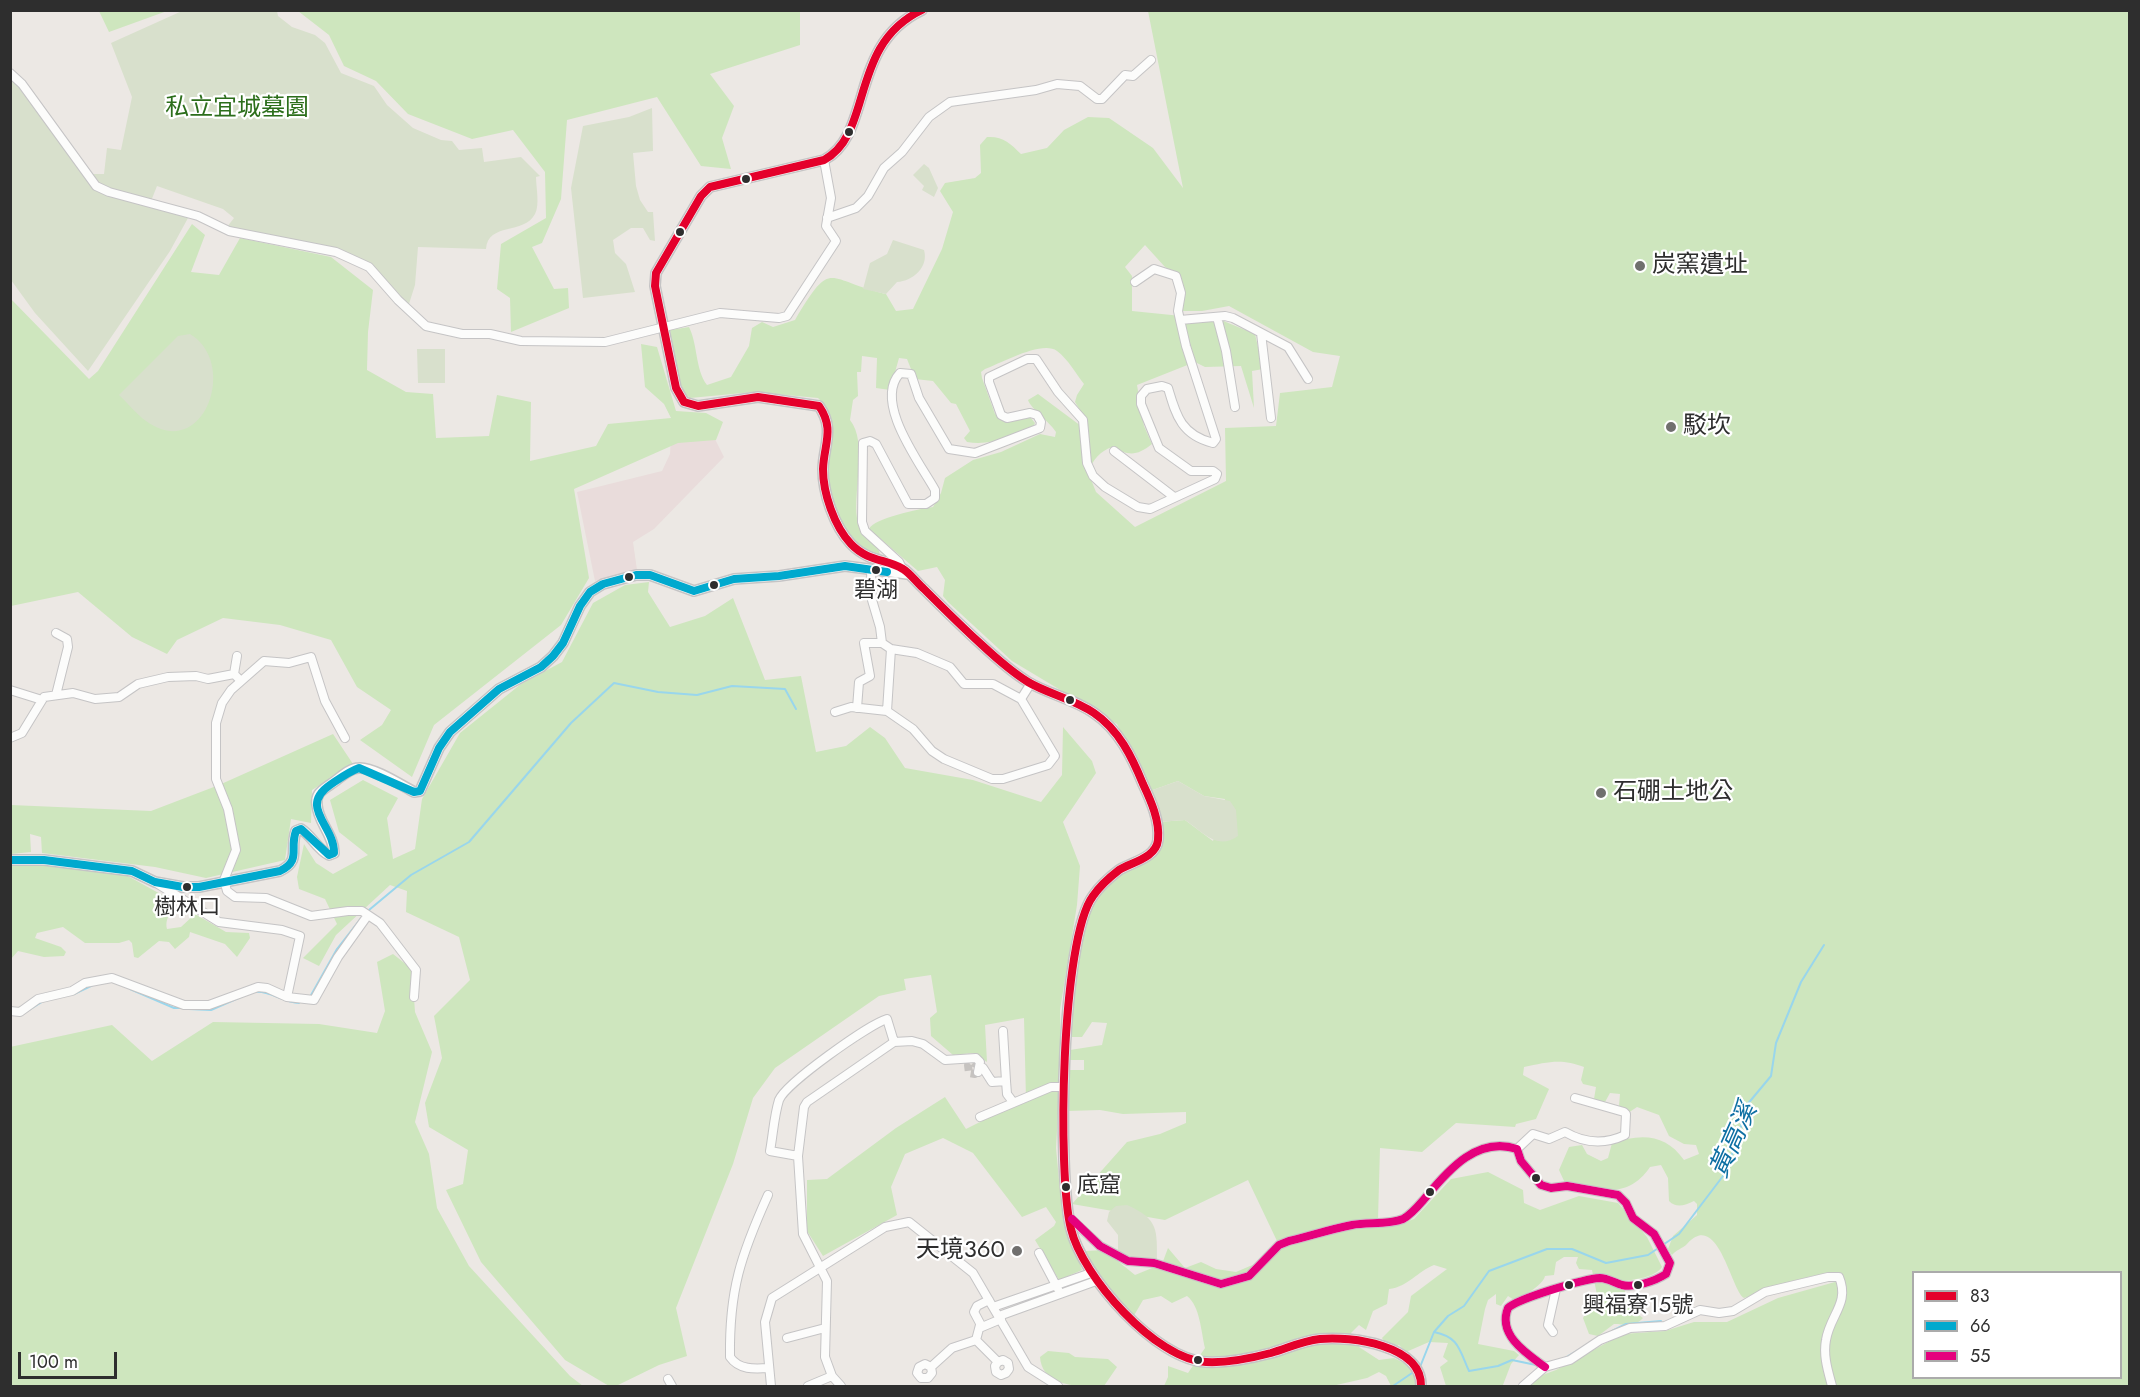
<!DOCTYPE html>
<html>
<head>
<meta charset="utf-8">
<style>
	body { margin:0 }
	#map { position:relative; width:2140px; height:1397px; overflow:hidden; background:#ece8e4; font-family:Jost,sans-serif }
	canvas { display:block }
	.frame { position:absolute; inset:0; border:12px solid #2e2e2e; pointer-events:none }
	.legend { position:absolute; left:1912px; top:1271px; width:210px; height:108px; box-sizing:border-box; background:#fff; border:2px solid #ababab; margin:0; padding:8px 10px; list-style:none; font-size:18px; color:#2e2e2e }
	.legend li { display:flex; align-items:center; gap:12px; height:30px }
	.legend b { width:30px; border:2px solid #ababab }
	.scale { position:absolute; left:18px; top:1352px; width:99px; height:27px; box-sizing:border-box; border:3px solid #2e2e2e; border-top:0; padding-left:8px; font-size:18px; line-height:21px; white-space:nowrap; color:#2e2e2e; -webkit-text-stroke:4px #fff; paint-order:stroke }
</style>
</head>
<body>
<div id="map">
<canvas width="2140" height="1397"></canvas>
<div class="frame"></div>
<ul class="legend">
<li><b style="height:8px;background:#e4002b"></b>83</li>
<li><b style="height:8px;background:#00a9ce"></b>66</li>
<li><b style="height:8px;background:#e5007d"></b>55</li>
</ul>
<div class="scale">100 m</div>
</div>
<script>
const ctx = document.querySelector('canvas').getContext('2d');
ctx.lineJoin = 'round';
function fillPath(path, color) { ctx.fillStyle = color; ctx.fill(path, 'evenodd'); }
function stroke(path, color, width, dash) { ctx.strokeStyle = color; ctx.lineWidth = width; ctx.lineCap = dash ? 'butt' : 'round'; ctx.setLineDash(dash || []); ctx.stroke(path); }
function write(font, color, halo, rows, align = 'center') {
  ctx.font = font + ' Jost,"Noto Sans TC",sans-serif'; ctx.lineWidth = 4.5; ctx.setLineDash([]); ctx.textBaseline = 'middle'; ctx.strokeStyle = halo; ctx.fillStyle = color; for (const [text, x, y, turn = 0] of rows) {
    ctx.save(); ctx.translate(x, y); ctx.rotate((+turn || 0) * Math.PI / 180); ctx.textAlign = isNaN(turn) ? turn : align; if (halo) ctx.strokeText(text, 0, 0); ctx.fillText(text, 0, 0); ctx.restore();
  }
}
const medical = new Path2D(`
	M711,431L724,457L654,529L633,542L637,570L595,581L577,492L662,471L670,454L671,437Z`);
const green = new Path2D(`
	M99,11H167L109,32Z
	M298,11H800V45L710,74L734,106L722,138L731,169L701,166L657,97L567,120L561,199L542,243L532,247L554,289L568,288L569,308L511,332L510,298L497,289L501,244L546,218L545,172L513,130L472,139L408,114L376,81L344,66L329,35Z
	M1148,11H2129V1386H1836C1831,1370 1825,1354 1830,1336C1837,1312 1853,1302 1840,1275C1816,1269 1768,1290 1744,1298C1731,1290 1718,1209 1687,1244C1682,1249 1677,1249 1672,1255L1668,1249L1673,1236L1697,1215V1204L1694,1201C1685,1205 1677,1209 1669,1201L1668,1178L1661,1165L1650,1167C1628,1200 1598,1190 1565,1183L1559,1170L1569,1147L1582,1145L1587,1154L1601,1161L1608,1158L1612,1143C1642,1133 1666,1134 1684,1160L1699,1154L1696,1145L1684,1144L1669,1136L1659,1115L1637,1107L1628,1113L1619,1106L1620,1094L1610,1093L1605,1102L1594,1099L1596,1087L1583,1084L1581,1080L1584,1067C1562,1058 1547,1062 1524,1067L1523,1075L1549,1089L1536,1119L1516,1124L1515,1127L1456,1123L1422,1152L1380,1148L1378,1219L1319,1229L1277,1241L1248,1180L1165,1220L1072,1204L1127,1142L1160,1134L1186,1123V1112L1123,1114L1100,1110L1068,1111L1069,1070H1084V1060H1069L1070,1050L1102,1045L1107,1023L1092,1022L1082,1037H1072L1070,1033C1073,998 1076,940 1090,908C1101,885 1133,867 1154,853L1158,822L1185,820L1213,841L1225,799L1204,796L1178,781L1150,791L1117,724L1012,661L948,602L943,596L945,580L937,567L918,571L869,529C874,518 919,509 933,507L941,493L945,478L973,460L1001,452L1040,434L1055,437L1056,432C1049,421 1031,409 1028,400L1038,394L1081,426L1086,420L1075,402L1077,395L1084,384C1076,374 1068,359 1057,351C1042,340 1002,363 985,369L981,372L982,378L995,414L1010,421L1030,417L1035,423L1033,427C1012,436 991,446 967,442L964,438L970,431L956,404L951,403L933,381L915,379L907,359L899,358L890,390L876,388L877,358L862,356L861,372H857L858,396L853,400L850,420C868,442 853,491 857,518C859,534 881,543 880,557C848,546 827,506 827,472C828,443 843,421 818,398L754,392L690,398C673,386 674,349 670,330L689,327C698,345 695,369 707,385L731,377L749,346L752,328L762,322L773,327L795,320C833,256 826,281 886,294L896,311L913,309L942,249L953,212L940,191L945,183L975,178L981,173L980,145L987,137C1003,136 1010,143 1021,154L1047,148L1064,130L1088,117L1109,118L1153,148L1183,188ZM1145,245L1165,267L1179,275L1182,311H1202L1229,306L1313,352L1340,356L1332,387L1280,393L1276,426L1225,428L1226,481L1135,527L1096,492L1088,472C1093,460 1100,451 1112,447C1129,456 1137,456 1152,444L1144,426L1137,385L1195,362L1205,367L1241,366L1254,408L1252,371L1263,369L1255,334L1221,320L1132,311V276L1125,267ZM1914,1272H2120V1378H1914Z
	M192,224L205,235L191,272L219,275L240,238L331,257L373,290L368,332L367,370L406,392L433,394L436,438L489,436L497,395L531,402L530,461L596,446L608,424L671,418L664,404L645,387L641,344L657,347L676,411L706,413L723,422L716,440L678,443L574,489L589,578L561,625L434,725L412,777L360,740L382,725L391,710L357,687L331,640L280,625L223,618L177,640L167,654L132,637L78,592L11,606L10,298L89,379L98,371Z
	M649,582L648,592L670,627L705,616L733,598L765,680L801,676L816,752L846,746L870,727L885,738L905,768L973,780L1041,802L1062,775L1063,727L1092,761L1096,773L1063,822L1080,866L1077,905L1060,1010L1061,1060L1056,1148L1062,1212L1082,1270L1059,1280L1035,1240L1054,1226L1056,1222L1046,1207L1022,1217L973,1153L943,1138L905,1154L891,1187L897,1215L823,1256L807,1231V1180L827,1179L896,1128L945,1097L966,1129L1026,1099L1024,1018L985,1025L987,1062L973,1053L953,1055L931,1036L930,1018L937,1012L931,975L904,979L906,990L879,996L775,1068L753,1098L733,1164L676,1308L687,1356L659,1365L616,1386H609L565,1360L481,1262L446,1190L463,1184L468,1150L429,1127L425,1103L442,1058L434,1016L470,980L459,937L406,912L407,891L390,885L336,935L319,966L303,958L337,924L325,899L299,889L297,877L304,844L316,863L333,874L368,855L339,832L330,800L363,780L398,798L387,818L393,859L415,849L422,799L460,733L521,684L562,662L593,603L625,585Z
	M333,734L353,764L312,790L311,823L291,819L285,860L206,878L155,867L42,853L41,837L30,834L31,852L11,854V805L151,811L219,785Z
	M23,863L126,875L173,901C175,911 164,916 167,929L181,927L195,914L226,932L249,933L250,938L237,957L225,944L190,932L189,937L175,949L169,942L159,941L138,958L134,957L132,943L129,940L119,943H85L63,927L37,933L35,938L61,947L66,952L64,956L44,957L18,951L11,959V864Z
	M393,954L412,969L415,1012L432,1052L415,1122L429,1154L437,1208L469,1266L570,1376L583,1386H11L10,1047L112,1025L152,1061L213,1022L319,1024L377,1033L385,1011L377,962Z
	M1488,1172L1523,1190L1524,1203L1540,1210L1579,1196L1618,1203L1647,1237L1662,1267C1654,1278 1636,1279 1624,1281C1623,1295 1632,1310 1643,1318C1633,1328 1627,1324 1614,1324L1598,1336L1589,1334L1583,1318L1597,1295L1592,1270L1579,1269L1576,1263L1578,1257H1564L1556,1262L1554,1275L1545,1276C1543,1285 1524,1296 1514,1300L1508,1296L1501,1306L1496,1304V1294L1488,1300L1485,1309L1478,1344L1514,1351L1519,1355L1511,1364L1503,1385L1446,1386L1440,1367L1448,1361L1443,1357L1448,1343L1429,1342L1406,1352L1399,1345L1390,1350L1382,1338L1408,1312L1411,1296L1447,1269L1434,1265C1418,1271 1408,1287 1389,1289L1387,1304L1373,1311L1366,1330L1359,1325L1351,1333L1359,1347L1379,1360L1394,1358L1408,1365L1423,1386H1391L1386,1376L1379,1372L1367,1378L1332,1386H1164L1168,1377V1366L1188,1373L1205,1348C1201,1331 1200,1306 1187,1296L1172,1303L1161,1296L1143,1300L1132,1319L1127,1320L1114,1307L1084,1255L1086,1251L1104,1250L1135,1275L1162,1264L1168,1248L1185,1268L1201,1262L1216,1269L1236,1272L1257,1263L1280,1248L1300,1241L1355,1228L1403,1223L1414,1219L1451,1179Z
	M1835,1282L1838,1283L1841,1302L1827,1327L1830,1386H1530L1529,1380L1556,1370L1623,1334L1665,1331L1694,1322H1727L1778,1298Z
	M1048,1351L1069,1353L1075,1357L1108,1359L1117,1367L1104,1386C1082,1387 1042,1388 1040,1357Z`);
const cemetery = new Path2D(`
	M182,11H277L278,16L292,27L315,35L325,43L341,73L374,86L387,105L413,128L441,140L452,141L459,150L482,148L484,162L521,157L540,176L536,177C536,187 540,205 535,214C524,235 488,222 486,249L418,247L415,285L408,307L368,272L337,252L227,227L234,218L223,209L157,186L149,206L188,218L170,251L88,371L35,313L11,280V77L83,174H104L107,148L121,150L132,97L111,43Z
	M652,108L653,151L633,153L636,186L640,200L648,212H653L655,241L650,240L643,228H631L613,240L615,253L626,264L635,292L583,298L571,188L583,126L629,117Z
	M924,164L929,168L938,188L934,197L922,190L924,186L913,175Z
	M893,240L924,250C929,267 913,281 897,282L886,294L863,289L870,263L887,254Z
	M190,334C239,363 204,463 146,421C136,414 128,403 119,395L178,336Z
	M417,349H445V383H418Z
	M1178,781L1204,796L1230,801L1236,810L1238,836C1217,851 1203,832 1185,820L1158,822L1150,791Z
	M1127,1205C1159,1219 1157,1230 1157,1262L1130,1259L1118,1253V1235L1107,1221L1109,1212L1116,1206Z`);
const stream = new Path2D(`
	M369,910L411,875L469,842L571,723L614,683L658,692L697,695L732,686L785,689L796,709
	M130,989L174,1008H183
	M254,992C269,990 283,1002 299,1003
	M74,994L93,985
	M310,997L337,949L362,917
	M189,1009L211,1010L243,996
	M24,1013L45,1000
	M1612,1331L1626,1324L1661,1321
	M1434,1332C1459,1337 1459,1349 1469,1371L1498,1366L1512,1360L1536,1365
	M1565,1358L1593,1341
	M1420,1367L1434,1332L1448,1316L1464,1306L1489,1271L1547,1249H1572L1606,1263L1648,1255L1679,1234L1723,1176L1737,1142L1746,1106L1771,1076L1776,1043L1801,982L1824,945
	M1393,1386L1415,1371`);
const minorTunnel = new Path2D(`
	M978,1072L975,1074L969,1073L968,1065L972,1062L983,1068`);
const minor = new Path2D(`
	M10,73L22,84L96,186L109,192L198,216L229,231L336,252L369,267L398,300L426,326L462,334H490L521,341L605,342L720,313L779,318L787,316L836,241L826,226L831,198L824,160
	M827,218L856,208L868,196L884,168L902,152L929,117L950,102L1036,90L1057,84L1080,86L1097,99H1102L1125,75L1133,76L1151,60
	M1135,282L1154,269L1176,276L1181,293L1178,311L1180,320
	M1217,317L1226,351L1235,407
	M1261,333L1271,418
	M1114,451L1174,497
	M902,568L899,562L865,531L862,522L863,443L870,441L876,444L908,504H926L935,498V490C920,463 873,402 900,373L911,374L919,398L949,449L975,453L1040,428L1041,422L1037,415L1030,413L1007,418L1001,415L989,382V377L1027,359H1036L1058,392L1083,420L1087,463L1093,476L1105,487L1138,507L1150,509L1215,479L1217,474L1213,471H1191L1159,448L1141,404V396L1147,389L1162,386L1168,388C1176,415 1181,435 1213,443L1216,439L1186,346L1180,320L1225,316L1233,318L1288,347L1308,379
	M871,570L872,600L880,627L882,643
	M56,633L67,639L68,647L56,695
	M234,674L237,656
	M10,690L42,700
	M857,708L859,682L870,676L864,643H882L891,649L917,653L950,667L964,684H993L1021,699
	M887,711L891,649
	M835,712L851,707L887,711L913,729L932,751L944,759L992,779H1003L1048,765L1055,756L1021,699L1031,683
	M10,738L22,733L44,697L73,693L95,699L119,697L138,684L168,677L196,676L208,679L234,674L240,680
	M345,738L325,701L311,657L289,663L264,661L231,690L222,703L216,723V779L228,809L236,850L224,880L227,891L235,897L266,898L311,916L348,911H362L368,915
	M158,884L219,922L282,930L300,936L287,997
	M10,1011L20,1012L38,999L72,991L85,983L112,978L184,1005H209L258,987L267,988L287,997L314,1000L338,957L368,915L380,923L416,970L414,997
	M894,1042L912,1041L923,1044L945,1060L976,1058L980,1062L978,1072
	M983,1068L992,1082L1006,1081L1003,1031
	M1006,1081L1007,1094L1013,1102
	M980,1117L1051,1087H1064
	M1517,1149L1533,1134L1549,1139L1565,1132C1584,1143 1604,1145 1625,1135L1626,1114L1624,1112L1575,1098
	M798,1156L770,1151C773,1135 774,1116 779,1100C786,1083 868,1025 887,1019L894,1042L807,1102L804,1107L798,1156L803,1234L827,1281L825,1357L832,1376L841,1386
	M768,1195C741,1255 729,1290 730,1357C739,1370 754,1369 769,1368
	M1069,1217L1100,1246L1128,1261L1154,1263L1221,1284L1249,1276L1279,1245L1289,1241C1310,1236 1331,1229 1352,1225C1368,1222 1388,1225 1403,1219C1412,1214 1419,1205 1426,1197C1449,1169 1478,1136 1517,1149L1521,1161L1541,1185L1551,1188L1567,1186L1618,1195L1626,1203L1633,1218L1654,1234L1670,1263L1666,1274C1655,1281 1635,1288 1622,1285C1615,1283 1607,1278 1600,1278C1584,1279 1519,1298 1508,1308C1497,1335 1527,1354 1545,1367
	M1039,1253L1058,1289
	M989,1300L977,1306L974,1312L982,1327L1001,1319
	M993,1307L1091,1273
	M999,1316L1096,1281
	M1553,1332L1548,1325L1556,1289
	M787,1338L825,1328
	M976,1340L998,1362L1003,1360L1008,1363L1009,1369L1006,1373L1001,1375L996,1372L995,1366L998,1362
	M931,1367L925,1364L919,1367L917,1373L921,1378H928L932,1373L931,1367L952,1348L976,1340L980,1325
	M668,1379L672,1386
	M771,1386L765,1322L772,1298L885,1227L909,1222L973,1273L1028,1367L1058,1386
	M808,1386L832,1376
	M1523,1386L1545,1367L1570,1360L1600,1340L1630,1328L1665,1326L1700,1310L1719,1313L1733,1311L1765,1292L1828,1277H1839C1850,1303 1830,1315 1826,1340C1823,1356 1828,1371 1832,1386`);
const tertiary = new Path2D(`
	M922,10C848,45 874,133 824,160L710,187L701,196L656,273L655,286L676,388L684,402L698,406L758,397L819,406C835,429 824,444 823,469C823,493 834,526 851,544C868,562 887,559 903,569C910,573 917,583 924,589C943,608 962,627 982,645C996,658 1012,672 1028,682C1048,694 1074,699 1094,713C1119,730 1132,757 1143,784C1151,801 1160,821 1158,840C1156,858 1132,862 1119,870C1110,877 1099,887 1093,896C1061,939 1057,1174 1071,1229C1082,1276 1156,1360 1206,1362C1225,1363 1252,1358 1271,1353C1288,1348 1302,1341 1320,1339C1351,1336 1422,1345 1421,1386
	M10,860H44L132,871L155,882L183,887H199L280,871C302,860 289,849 296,831L301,829C312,836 317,849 329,855L334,853C334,835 318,822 317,805C315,793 323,790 331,784C339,779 349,768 359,768C373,767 401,785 414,792L420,791L439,748L450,732L499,689L541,667L553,656L563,643L580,606L590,592L603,584L636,575H650L694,591L734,579L779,576L845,566L907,574`);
const bus1 = new Path2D(`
	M922,10C848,45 874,133 824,160L710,187L701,196L656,273L655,286L676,388L684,402L698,406L758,397L819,406C835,429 824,444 823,469C823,493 834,526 851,544C868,562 887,559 903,569C910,573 917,583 924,589C943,608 962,627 982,645C996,658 1012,672 1028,682C1048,694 1074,699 1094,713C1119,730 1132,757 1143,784C1151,801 1160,821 1158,840C1156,858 1132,862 1119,870C1110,877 1099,887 1093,896C1061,939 1057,1174 1071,1229C1082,1276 1156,1360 1206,1362C1225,1363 1252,1358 1271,1353C1288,1348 1302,1341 1320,1339C1351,1336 1422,1345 1421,1386`);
const bus2 = new Path2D(`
	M10,860H44L132,871L155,882L183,887H199L280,871C302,860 289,849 296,831L301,829L329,855L334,853C335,826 298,807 330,785C339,779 348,772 359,768L414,792L420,791L439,748L450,732L499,689L541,667L553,656L563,643L580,606L590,592L603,584L636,575H650L694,591L734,579L779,576L845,566L887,572`);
const bus3 = new Path2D(`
	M1072,1219L1100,1246L1128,1261L1154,1263L1221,1284L1249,1276L1279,1245L1289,1241C1310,1236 1331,1229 1352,1225C1368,1222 1388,1225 1403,1219C1412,1214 1419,1205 1426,1197C1449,1169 1478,1136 1517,1149L1521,1161L1541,1185L1551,1188L1567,1186L1618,1195L1626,1203L1633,1218L1654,1234L1670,1263L1666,1274C1655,1281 1635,1288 1622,1285C1615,1283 1607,1278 1600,1278C1584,1279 1519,1298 1508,1308C1497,1335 1527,1354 1545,1367`);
const markers = [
	[849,132,5,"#2e2e2e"],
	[746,179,5,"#2e2e2e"],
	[680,232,5,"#2e2e2e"],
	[1640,266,6,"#706f6e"],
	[1671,427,6,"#706f6e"],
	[876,570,5,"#2e2e2e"],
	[629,577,5,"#2e2e2e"],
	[714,585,5,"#2e2e2e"],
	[1070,700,5,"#2e2e2e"],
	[1601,793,6,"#706f6e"],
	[187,887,5,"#2e2e2e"],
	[1536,1178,5,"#2e2e2e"],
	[1066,1187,5,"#2e2e2e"],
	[1430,1192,5,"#2e2e2e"],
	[1017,1251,6,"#706f6e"],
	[1569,1285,5,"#2e2e2e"],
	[1638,1285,5,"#2e2e2e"],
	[1198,1360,5,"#2e2e2e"]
];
const busNames = [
	["碧湖",876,592],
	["樹林口",187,909],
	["底窟",1077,1187,"left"],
	["興福寮15號",1638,1307]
];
const parkNames = [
	["私立宜城墓園",237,109]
];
const poiNames = [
	["炭窯遺址",1652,266],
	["駁坎",1683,427],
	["石硼土地公",1613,793],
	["天境360",1005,1251,"right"]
];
const waterNames = [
	["黃高溪",1735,1141,-66]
];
fillPath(medical, '#e9dcdb');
fillPath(green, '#cee6be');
fillPath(cemetery, '#d8e0cc');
stroke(stream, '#99d6ec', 2);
stroke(minorTunnel, '#c6c3c0', 8, [8, 4]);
stroke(minor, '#c5c4c5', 10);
stroke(tertiary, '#c5c4c5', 12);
stroke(minor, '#fcfcfb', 8);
stroke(tertiary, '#fcfcfb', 9);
stroke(bus1, '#e4002b', 8);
stroke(bus2, '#00a9ce', 8);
stroke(bus3, '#e5007d', 8);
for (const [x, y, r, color] of markers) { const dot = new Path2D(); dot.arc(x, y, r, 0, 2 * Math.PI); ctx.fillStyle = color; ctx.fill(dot); stroke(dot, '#fff', 2); }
write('22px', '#2e2e2e', '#fff', busNames);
write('24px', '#2c6e1b', '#fff', parkNames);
write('24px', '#2e2e2e', '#fff', poiNames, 'left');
write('italic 26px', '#0d6fa3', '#fff', waterNames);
</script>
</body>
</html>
